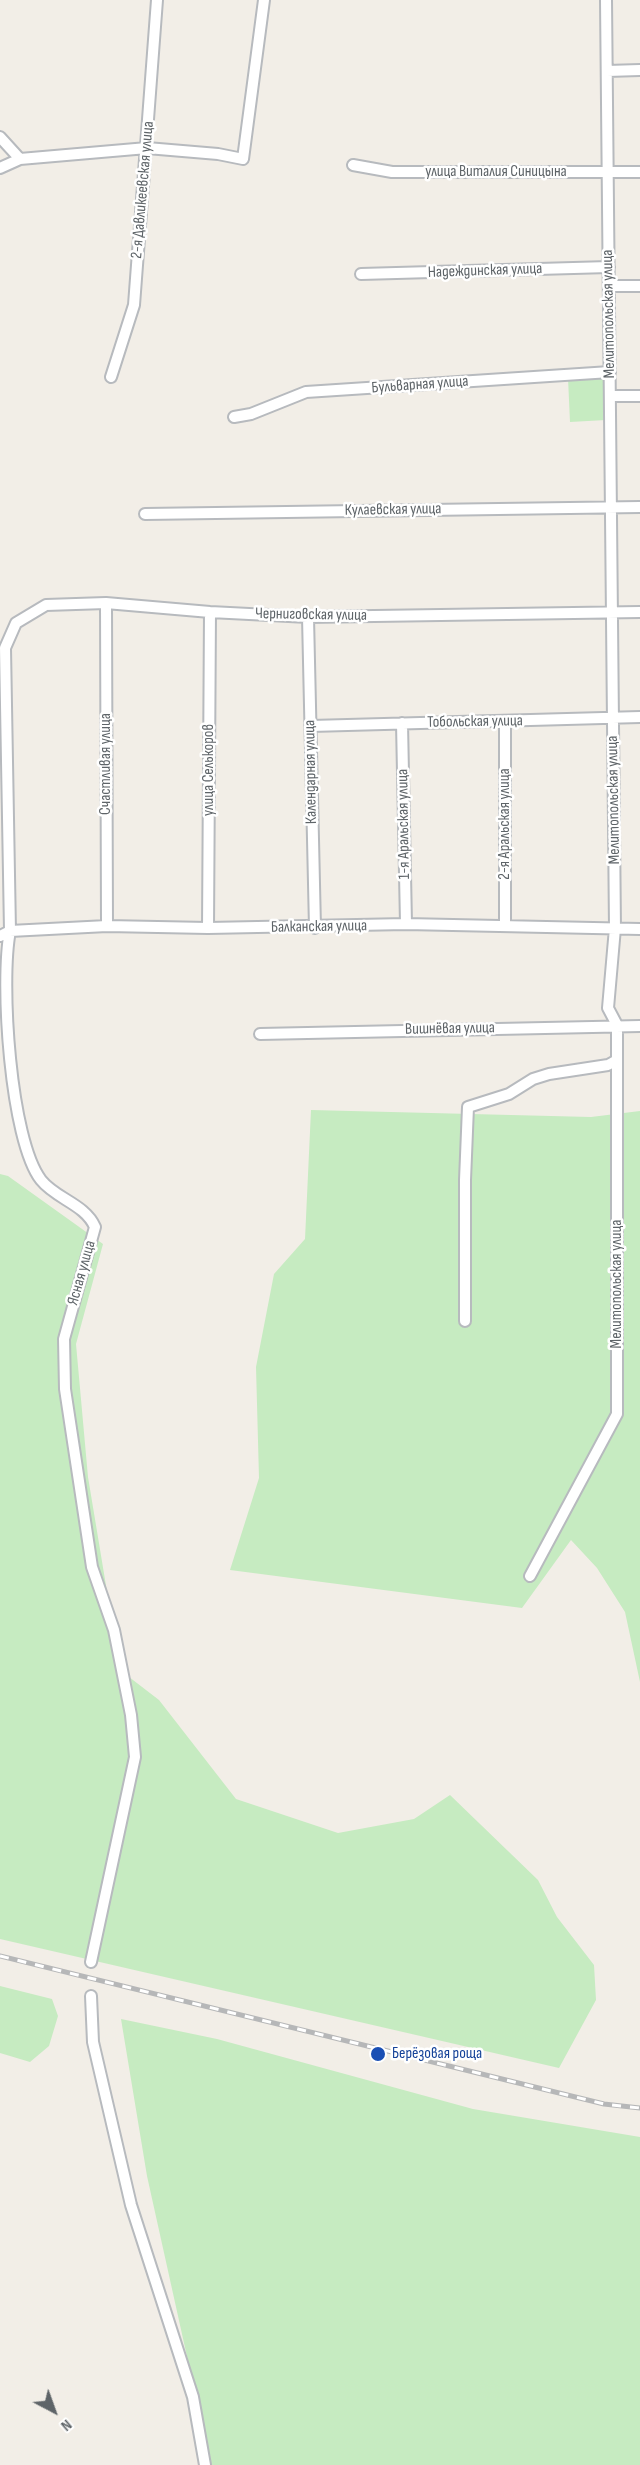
<!DOCTYPE html>
<html>
<head>
<meta charset="utf-8">
<style>
	body { margin:0 }
	#map { position:relative; width:640px; height:2465px; overflow:hidden; background:#f2eee7; font-family:"Sofia Sans Condensed",sans-serif }
	canvas { display:block }
	.north { position:absolute; left:24px; top:2381px; width:60px; height:60px; -webkit-text-stroke:4px #fff; paint-order:stroke; rotate:139deg; font-size:16px; font-weight:700; line-height:24px; text-align:center; color:#5e6468 }
	.north::after { content:''; display:block; margin:auto; width:21px; height:27px; background:#5e6468; clip-path:polygon(50% 0,100% 100%,50% 72%,0 100%) }
</style>
</head>
<body>
<div id="map">
<canvas width="640" height="2465"></canvas>
<div class="north">N</div>
</div>
<script>
const ctx = document.querySelector('canvas').getContext('2d');
ctx.lineJoin = 'round';
function fillPath(path, color) { ctx.fillStyle = color; ctx.fill(path, 'evenodd'); }
function stroke(path, color, width, dash) { ctx.strokeStyle = color; ctx.lineWidth = width; ctx.lineCap = dash ? 'butt' : 'round'; ctx.setLineDash(dash || []); ctx.stroke(path); }
function write(font, color, halo, rows, align = 'center') {
  ctx.font = font + ' "Sofia Sans Condensed",sans-serif'; ctx.lineWidth = 5; ctx.setLineDash([]); ctx.textBaseline = 'middle'; ctx.strokeStyle = halo; ctx.fillStyle = color; for (const [text, x, y, turn = 0] of rows) {
    ctx.save(); ctx.translate(x, y); ctx.rotate((+turn || 0) * Math.PI / 180); ctx.textAlign = isNaN(turn) ? turn : align; if (halo) ctx.strokeText(text, 0, 0); ctx.fillText(text, 0, 0); ctx.restore();
  }
}
const green = new Path2D(`
	M604,377L606,420L570,422L568,378Z
	M311,1110L591,1117L640,1111V1682L625,1612L597,1568L571,1540L522,1608L230,1570L259,1478L256,1367L274,1274L305,1239Z
	M0,1174L8,1176L103,1244L76,1344L88,1477L120,1670L159,1700L236,1799L338,1833L414,1819L450,1795L538,1880L557,1917L594,1965L596,2000L559,2068L0,1939Z
	M0,1986L52,1999L58,2016L49,2046L30,2062L0,2053Z
	M121,2019L217,2039L473,2109L640,2137V2465H211L147,2176Z`);
const street = new Path2D(`
	M607,71L640,70
	M0,137L20,159
	M353,165L392,172H640
	M0,168L20,159L147,148L218,154L243,159L264,0
	M361,274L609,267
	M609,286H640
	M111,377L134,305L157,0
	M610,396H640
	M234,417L251,414L306,392L610,372
	M145,514L640,507
	M106,603L107,926
	M308,617L315,928
	M505,721V926
	M402,723L406,924
	M311,726L640,717
	M208,928L210,612
	M0,936L10,931L107,926L208,928L406,924L640,929
	M260,1034L640,1026
	M465,1321V1180L468,1107L509,1094L533,1079L549,1074L608,1065L617,1060
	M530,1576L617,1414V1025L608,1008L615,928L606,0
	M91,1962L135,1757L131,1715L114,1630L92,1567L65,1389L64,1339L95,1227C85,1204 56,1199 41,1180C10,1140 0,981 10,931L5,648L16,623L46,605L106,603L210,612L308,617L640,612
	M91,1996L93,2042L131,2205L193,2397L205,2465`);
const rail = new Path2D(`
	M0,1956L604,2104L640,2108`);
const markers = [
	[378,2054,8,"#1a4fb4"]
];
const streetNames = [
	["улица Виталия Синицына",496,172],
	["2-я Давликеевская улица",143,190,-85],
	["Надеждинская улица",485,271,-2],
	["Мелитопольская улица",609,314,-91],
	["Бульварная улица",420,385,-4],
	["Кулаевская улица",393,510,-1],
	["Черниговская улица",311,615,1],
	["Тобольская улица",475,722,-1],
	["Счастливая улица",106,764,-90],
	["улица Селькоров",209,770,-90],
	["Календарная улица",311,772,-91],
	["Мелитопольская улица",614,800,-91],
	["1-я Аральская улица",404,824,-91],
	["2-я Аральская улица",505,824,-90],
	["Балканская улица",319,927,-1],
	["Вишнёвая улица",450,1029,-1],
	["Ясная улица",82,1273,-74],
	["Мелитопольская улица",617,1284,-90]
];
const transitNames = [
	["Берёзовая роща",392,2054]
];
fillPath(green, '#c6ebc1');
stroke(street, '#b7babe', 14);
stroke(street, '#fff', 10);
stroke(rail, '#b6b7b8', 5);
stroke(rail, '#fff', 3, [9]);
for (const [x, y, r, color] of markers) { const dot = new Path2D(); dot.arc(x, y, r, 0, 2 * Math.PI); ctx.fillStyle = color; ctx.fill(dot); stroke(dot, '#fff', 2); }
write('16px', '#5e6468', '#fff', streetNames);
write('16px', '#164399', '#fff', transitNames, 'left');
</script>
</body>
</html>
